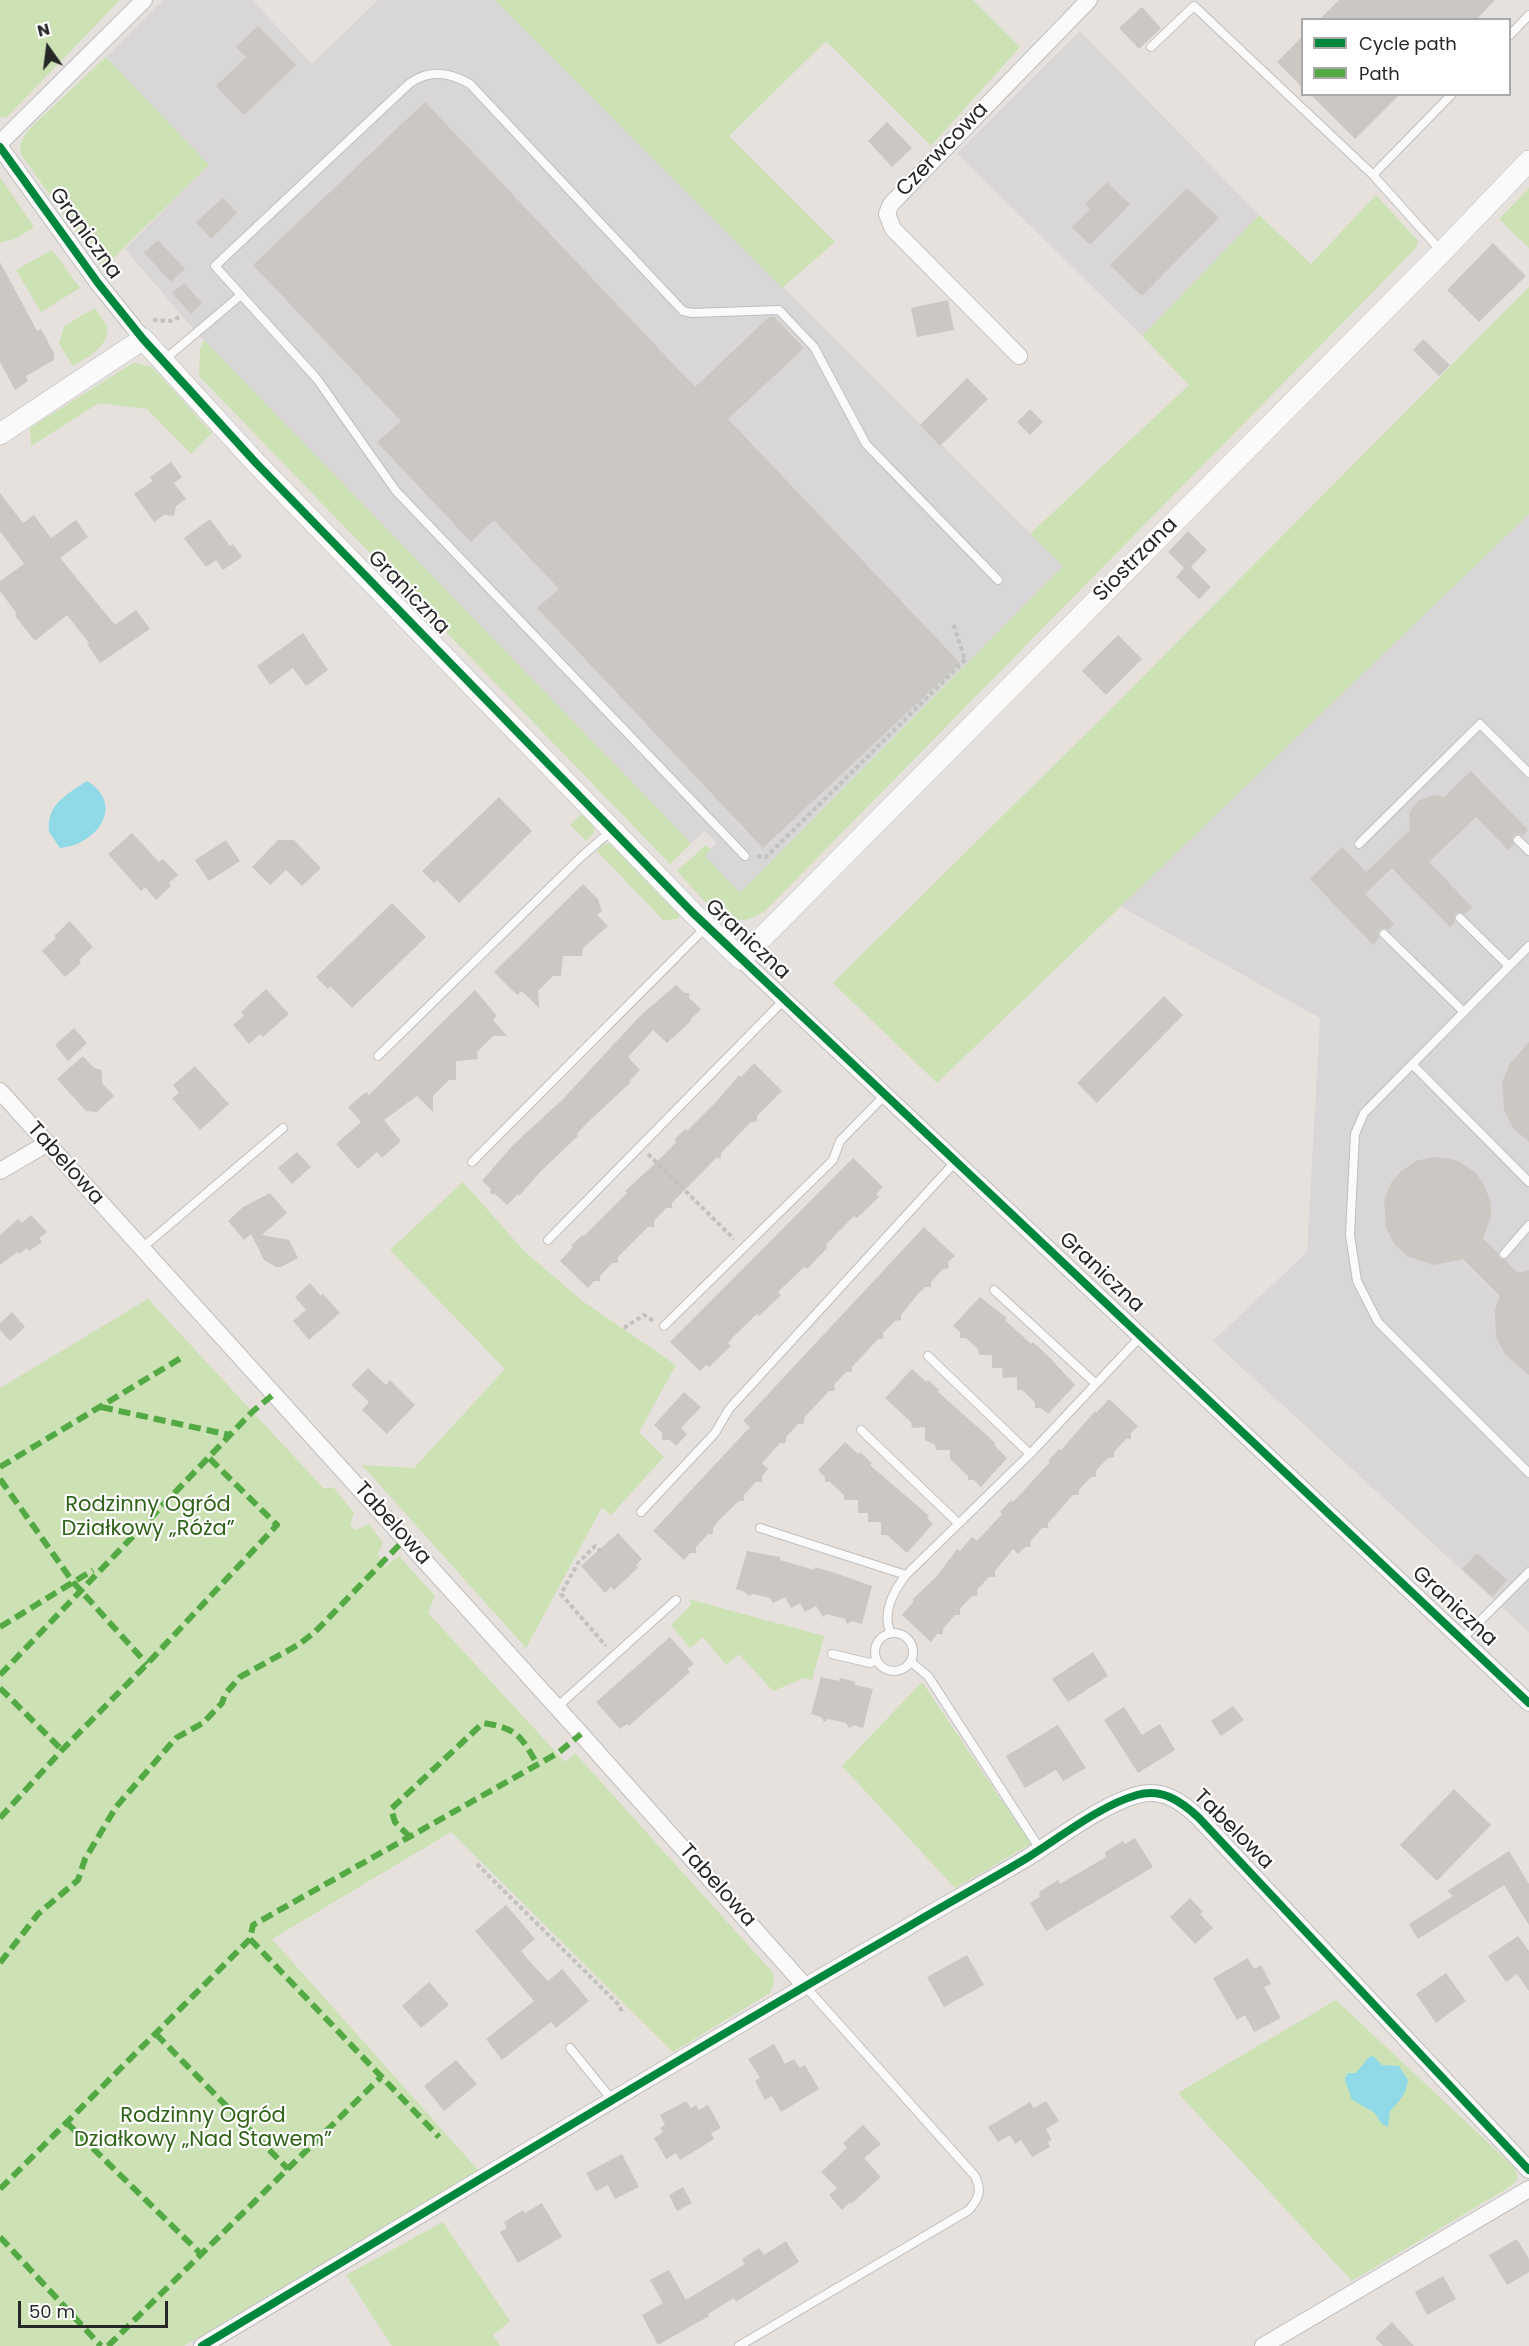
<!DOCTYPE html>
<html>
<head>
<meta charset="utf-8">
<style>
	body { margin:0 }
	#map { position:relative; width:1529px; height:2346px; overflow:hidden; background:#e6e1dc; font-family:Poppins,sans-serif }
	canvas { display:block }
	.legend { position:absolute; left:1301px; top:18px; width:210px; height:78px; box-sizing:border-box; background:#fff; border:2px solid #a9a9a9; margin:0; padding:8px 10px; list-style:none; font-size:18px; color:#272727 }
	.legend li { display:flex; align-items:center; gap:12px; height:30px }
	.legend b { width:30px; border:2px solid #a9a9a9 }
	.north { position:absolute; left:18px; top:18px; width:60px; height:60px; -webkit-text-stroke:4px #fff; paint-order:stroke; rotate:346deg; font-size:16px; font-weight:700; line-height:24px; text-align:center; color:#272727 }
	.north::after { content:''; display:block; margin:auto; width:21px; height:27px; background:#272727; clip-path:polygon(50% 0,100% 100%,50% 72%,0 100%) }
	.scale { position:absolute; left:18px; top:2301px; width:150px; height:27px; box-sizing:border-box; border:3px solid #272727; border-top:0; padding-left:8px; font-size:18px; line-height:21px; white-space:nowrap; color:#272727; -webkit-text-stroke:4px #fff; paint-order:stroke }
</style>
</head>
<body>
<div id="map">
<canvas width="1529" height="2346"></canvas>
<ul class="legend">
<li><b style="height:8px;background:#00873e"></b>Cycle path</li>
<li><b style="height:8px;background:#53aa44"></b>Path</li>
</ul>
<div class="north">N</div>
<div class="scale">50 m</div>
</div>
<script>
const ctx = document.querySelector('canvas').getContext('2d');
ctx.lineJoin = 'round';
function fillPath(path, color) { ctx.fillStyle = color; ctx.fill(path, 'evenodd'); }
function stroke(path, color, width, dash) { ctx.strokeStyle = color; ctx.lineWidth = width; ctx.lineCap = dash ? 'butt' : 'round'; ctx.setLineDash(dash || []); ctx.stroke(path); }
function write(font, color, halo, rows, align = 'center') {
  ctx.font = font + ' Poppins,sans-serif'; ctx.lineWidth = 4.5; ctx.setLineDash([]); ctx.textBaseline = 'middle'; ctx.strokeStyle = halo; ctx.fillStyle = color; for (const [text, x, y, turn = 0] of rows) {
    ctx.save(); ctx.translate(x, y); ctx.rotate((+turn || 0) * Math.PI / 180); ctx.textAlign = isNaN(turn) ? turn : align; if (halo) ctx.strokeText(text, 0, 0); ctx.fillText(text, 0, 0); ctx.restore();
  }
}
const industrial = new Path2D(`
	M163,0H252L312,64L378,0H495L1063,566L740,893L704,856L717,843L705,831L691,843L196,332L125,249L209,165L106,57Z
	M1080,31L1259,215L1142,336L957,153Z
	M1529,514V1632L1213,1341L1307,1252L1320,1018L1120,906Z`);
const green = new Path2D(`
	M0,0H120L6,118L0,116Z
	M495,0H973L1020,47L931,146L826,41L729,136L835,242L782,288Z
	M106,57L209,165L102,269L21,154L20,144L29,129Z
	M0,177L34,227L17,238L0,243Z
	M1529,188V248L1499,219Z
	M1376,195L1418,241L1416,248L768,908C730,941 702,897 677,871L706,845L711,850L705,856L740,893L1063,566L1030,534L1189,385L1142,336L1259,215L1311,264Z
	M52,250L80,288L41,312L16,270Z
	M1529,287V514L937,1083L833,983L1106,714Z
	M95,308L108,327C106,349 90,356 73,366L59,344L64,326Z
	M204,340L691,843L670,864L199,376L200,349Z
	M133,363L152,367L212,433L191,454L147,409L99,403L31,446L30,428Z
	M580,815H584L594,826V833L586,841L570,825Z
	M604,844H610L680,916L677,919L663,920L597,851Z
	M463,1182L524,1251L581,1300L676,1365L639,1432L664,1457L611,1515L602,1507L526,1648L362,1465L414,1468L505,1369L390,1250Z
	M148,1299L324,1489L333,1487L354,1513L350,1525L356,1530L369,1524L383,1543L378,1554L385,1567L399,1556L435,1596L428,1613L565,1762L575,1753L773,1973L774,1984L770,1993L673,2052L451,1832L272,1939L478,2170L184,2346H0V1388Z
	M688,1599L824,1636L812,1680L804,1678L773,1691L739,1654L726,1665L703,1637L690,1648L671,1625L692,1604Z
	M922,1682L1031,1844L955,1888L842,1766Z
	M1336,2000L1515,2168L1518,2179L1511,2186L1352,2281L1178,2093Z
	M443,2222L510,2321L493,2335L500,2346H392L346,2275Z`);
const water = new Path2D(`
	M87,781C117,799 108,829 79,843C73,846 66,847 60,848L49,832C46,805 66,795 87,781Z
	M1373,2056L1382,2065L1399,2066L1408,2080C1406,2095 1400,2100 1390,2111L1388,2127L1381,2123L1375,2113L1351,2099C1350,2090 1345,2085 1345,2078L1348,2073H1356L1369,2057Z`);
const building = new Path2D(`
	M1339,0H1495L1476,20H1319Z
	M1142,7L1161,28L1139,49L1119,28Z
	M258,26L296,65L244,115L216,86L246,57L236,47Z
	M1302,37V87L1277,62Z
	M1310,94H1400L1355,139Z
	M425,102L695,387L769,317H774L804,348L728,419L960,663L763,848L537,608L559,589L494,520L471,542L377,442L401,421L253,265Z
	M887,122L912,148L892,167L868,141Z
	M1107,182L1130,204L1090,245L1072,227L1090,209L1085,204Z
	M1187,188L1219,218L1142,296L1110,265Z
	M223,198L237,213L211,239L196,222Z
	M158,240L185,269L171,282L144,253Z
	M1493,243L1526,276L1479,322L1447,290Z
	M0,262L37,331L41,329L54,353V360L26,376L28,381L15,390L0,362Z
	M184,283L202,303L191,314L172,293Z
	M948,300L954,330L917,337L911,308Z
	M1423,339L1450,365L1439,376L1413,350Z
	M967,378L988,399L940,446L920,425Z
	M1030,409L1043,422L1030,435L1017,422Z
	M171,462L182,477L174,483L186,499L176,506L174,516L164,515L154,522L134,494L153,481L150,477Z
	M0,493L23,523L34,515L51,538L76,520L88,537L60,558L115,625L136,610L150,629L100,663L87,644L89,643L67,615L35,641L15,616L17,614L0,591V581L24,564L0,531Z
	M210,519L230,546L233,544L242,557L223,570L216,560L206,567L184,538Z
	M1188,531L1207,550L1191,567L1211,587L1199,599L1176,577L1184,568L1168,552Z
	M303,633L328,670L306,686L293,668L270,685L257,666Z
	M1118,635L1142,659L1106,695L1082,671Z
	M1471,771L1528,830L1523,836L1519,834L1514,835L1512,839L1514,845L1508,850L1476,817L1429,862L1472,907L1465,914L1456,913L1454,917L1455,922L1450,927L1392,868L1365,894L1394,924L1389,930L1385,928L1380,929L1378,933L1379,938L1373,945L1310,879L1342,847L1366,872L1410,830L1409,813L1419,800L1435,795L1444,797Z
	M499,797L532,831L459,903L437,880L434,883L422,871Z
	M132,833L159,862L163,859L178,875L169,883L171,886L156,900L145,887L141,891L108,854Z
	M226,840L240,861L209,881L195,860Z
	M278,840H294L321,868L302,886L286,870L270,885L252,867Z
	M583,884L598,899L602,911L597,915L608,926L583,948L582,956H563L561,976H553L538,991L539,1008L522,991L517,995L494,972Z
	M392,903L426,937L352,1008L330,986L328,989L316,977Z
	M70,921L93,947L79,960L81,963L65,977L42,951L56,938L54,936Z
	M676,985L685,993H689V998L701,1009L690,1020L691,1021L667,1043L653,1030L628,1057L640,1070L629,1081L631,1082L587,1123L577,1134L578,1136L541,1171L519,1196L518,1194L507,1205L495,1194H490L491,1189L482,1181L513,1145L563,1099L640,1016Z
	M266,989L289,1014L263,1037L260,1034L249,1044L233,1025L244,1016L241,1012Z
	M475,990L497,1016L493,1020L507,1036H493L477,1052L478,1059L456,1061V1080H449L433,1096V1112L417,1096L384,1120L401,1141L382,1158L377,1152L358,1169L336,1144L361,1122L348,1107L366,1092L369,1095Z
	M1164,996L1183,1015L1097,1103L1077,1083Z
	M74,1028L87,1043L68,1061L55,1045Z
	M1529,1042V1142L1513,1128L1504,1110L1502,1083L1509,1065Z
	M83,1056L94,1068L102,1070V1083L114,1096L97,1112L86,1111L57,1079Z
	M754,1063L782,1091L757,1116V1121L750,1123L721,1153V1158H716L672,1203V1208H666L654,1221V1227H648L618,1257V1263H612L600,1276V1281H594L588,1288L560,1261L573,1247L571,1246L582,1235L584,1236L627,1193L625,1191L661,1158L676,1142L674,1140L685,1129L687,1131L717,1101L739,1075L741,1077Z
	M195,1066L229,1104L200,1130L172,1098L179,1093L173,1085Z
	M297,1152L311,1167L292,1184L278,1168Z
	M1432,1157L1451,1159L1460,1162L1476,1173L1484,1185L1491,1203V1217L1483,1238L1498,1253L1499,1258L1505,1260L1518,1273L1529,1270V1375L1505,1354L1496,1337L1495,1310L1500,1296L1463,1259L1434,1265L1409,1257L1395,1245L1386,1228L1384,1200L1391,1183L1400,1172L1416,1161Z
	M853,1158L883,1187L876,1194L879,1197L857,1218L854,1216L839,1231L826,1245L828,1247L807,1269L804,1267L778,1292L781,1295L759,1316L757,1314L734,1336L728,1343L731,1346L709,1367L706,1365L700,1371L670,1342Z
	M270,1193L287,1213L262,1235L289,1240L298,1258L281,1267H276L264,1260L251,1234L244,1240L228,1221L243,1207Z
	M31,1215L47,1232L39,1238L42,1242L29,1251L27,1248L19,1254L17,1252L0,1265V1235L18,1219L22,1223Z
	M924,1227L955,1256L948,1262L949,1268L943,1269L931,1282V1287H925L918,1294L901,1315V1320L895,1321L883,1333V1339H878L852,1367V1372H846L834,1385L835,1391H829L804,1418V1424H798L786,1437V1443H780L762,1463L768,1469L762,1476V1482H756L744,1495V1501H739L719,1520L713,1528V1534H708L696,1547V1553H690L684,1560L653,1531L750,1427L743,1421Z
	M310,1283L321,1296L323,1294L340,1313L309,1340L293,1321L306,1310L295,1297Z
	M980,1297L1007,1318L1005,1320L1031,1344L1033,1342L1051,1359L1075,1385L1048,1414L1041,1408H1035V1402L1022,1390H1017V1377L1003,1378L1002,1368H992V1355H979L978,1349L966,1338H960V1332L953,1326Z
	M12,1312L25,1327L10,1341L0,1330V1323Z
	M368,1368L386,1385L390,1380L415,1405L387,1434L362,1410L369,1402L351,1385Z
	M912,1369L926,1382L928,1380L939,1390L938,1392L990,1438L996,1444L994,1445L1007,1458L981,1487L974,1480H968V1476L950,1459V1450H936L935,1445L925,1440V1427L912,1428L911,1422L885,1398Z
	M684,1392L701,1407L681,1428L687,1434L676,1446L670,1440H662V1433L654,1425Z
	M1109,1399L1138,1426L1131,1433V1439H1126L1114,1452V1457L1108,1458L1102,1464L1096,1471V1477H1091L1079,1490V1495H1073L1048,1523V1528H1042L1030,1542L1031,1547H1025L1018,1554L1013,1549L995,1571V1577H989L977,1590L978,1595L972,1596L960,1609V1615H955L943,1629V1634H937L931,1642L902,1615L914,1601L912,1600L937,1576L957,1549L960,1551L972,1537L977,1541L1002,1514L1000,1512L1011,1500L1013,1502L1050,1462L1048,1461L1059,1449L1061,1450L1095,1411L1096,1413Z
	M845,1442L858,1454L860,1452L872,1463L870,1465L929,1516L927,1518L933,1524L907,1553L887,1535H881V1522H868V1513H858V1500H844V1495L830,1482H825V1477L818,1470Z
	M618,1533L642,1559L636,1565L638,1568L614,1590L611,1587L605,1593L581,1566Z
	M747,1551L780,1557V1560L814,1570L815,1567L832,1572L872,1586L862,1624L852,1621L847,1624L845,1619L827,1614L823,1617L816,1606L805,1612L800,1603L791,1608L785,1597L773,1603L770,1598L753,1594L748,1596L745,1592L736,1589Z
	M1477,1553L1507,1580L1492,1597L1462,1569Z
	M670,1637L694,1664L687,1669L690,1672L629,1726L627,1724L620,1729L596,1702Z
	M1093,1652L1108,1676L1068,1702L1052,1679Z
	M821,1677L839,1681L840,1678L848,1680L855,1682V1685L873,1689L863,1728L854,1725L849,1728L846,1723L828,1719L824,1722L821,1717L811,1714Z
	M1233,1706L1244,1720L1221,1736L1211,1721Z
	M1124,1707L1142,1735L1160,1724L1175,1750L1138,1773L1104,1720Z
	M1058,1725L1086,1768L1063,1781L1056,1770L1025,1788L1006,1756Z
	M1454,1789L1491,1825L1437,1881L1400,1845Z
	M1135,1838L1153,1867L1046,1931L1030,1903L1040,1897L1039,1892L1058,1880L1060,1884L1106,1857L1105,1852L1123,1841L1125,1844Z
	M1509,1851L1529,1884V1925L1504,1885L1418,1939L1409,1924L1453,1896L1447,1891Z
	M1190,1898L1203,1912L1200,1914L1213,1928L1195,1944L1170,1917Z
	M506,1905L535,1939L521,1951L532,1964L548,1981L562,1969L589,2001L556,2028L551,2022L502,2060L486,2039L534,2001L475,1931Z
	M1518,1936L1529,1951V1991L1517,1974L1506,1982L1488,1956Z
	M967,1955L984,1985L944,2007L927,1977Z
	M1248,1958L1254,1969L1261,1965L1271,1984L1264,1987L1281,2018L1254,2032L1245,2015L1237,2020L1213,1978Z
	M1446,1973L1466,2001L1436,2023L1416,1994Z
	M429,1982L449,2005L421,2028L402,2006Z
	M774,2044L785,2064L794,2059L800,2068L805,2065L819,2089L781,2112L772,2096L765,2100L755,2081L760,2078L748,2059Z
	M456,2060L477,2084L444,2111L424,2086Z
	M686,2101L691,2108L696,2105L699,2110L708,2105L721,2128L711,2133L714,2139L698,2149L680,2160L676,2153L666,2159L654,2138L663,2132L660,2128L665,2125L660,2115Z
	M1046,2101L1059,2121L1046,2129L1052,2140L1048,2142L1050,2147L1032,2157L1021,2140L1015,2144L1010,2135L998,2142L988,2127L1030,2102L1034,2108Z
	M863,2125L881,2144L864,2158L881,2177L851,2204L850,2202L842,2210L829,2195L837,2188L821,2172L847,2148L843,2143Z
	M622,2154L639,2187L615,2199L608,2185L596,2191L586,2173Z
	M683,2187L692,2203L677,2211L669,2195Z
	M542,2203L562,2237L518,2263L500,2232L507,2228L504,2222L523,2210L525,2213Z
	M1517,2239L1529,2259V2272L1507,2285L1489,2255Z
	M786,2241L799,2262L736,2302L734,2298L708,2314L709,2316L658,2345L642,2315L663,2303L650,2280L669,2270L686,2300L745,2264L742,2259L759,2248L764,2255Z
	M1443,2276L1456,2299L1427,2315L1415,2292Z
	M1392,2322L1414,2346H1383L1375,2338Z`);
const path = new Path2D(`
	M153,320L171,321L182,316
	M757,856L766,857L966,659L964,657L953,623
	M648,1154L734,1239
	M624,1328L644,1315L654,1321
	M601,1552L595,1546L578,1563L561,1594L606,1646
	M477,1864L619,2005L622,2012`);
const service = new Path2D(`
	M1510,35L1529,15
	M1151,47L1194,6L1373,175L1452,94
	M1373,175L1441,251
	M164,360L241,295
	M1518,840L1529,851
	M1359,844L1480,724L1529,773
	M745,856L396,491L317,379L215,266L410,83C430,69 450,72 470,84L683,311L692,313L779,310L814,347L866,444L998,580
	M1460,918L1509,966
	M1384,934L1464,1012
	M1529,946L1364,1113L1355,1134L1350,1235L1357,1281L1378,1322L1529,1473
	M378,1056L581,857L612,830
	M1412,1064L1529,1182
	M472,1162L706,927
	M548,1240L784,1000
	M142,1248L283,1128
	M1504,1254L1529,1225
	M994,1290L1095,1383
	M664,1326L833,1160L840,1141L885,1095
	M928,1356L1030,1454
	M861,1430L958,1523
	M641,1512L715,1433L729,1409L956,1161
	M760,1528L906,1575
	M875 1652a19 19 0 1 1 38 0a19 19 0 1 1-38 0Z
	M891,1633C881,1614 894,1590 906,1575L1030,1454L1141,1336
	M1462,1639L1529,1572
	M832,1654L870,1663L877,1660
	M911,1662L928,1676L1040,1849
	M557,1707L676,1600
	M570,2048L613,2101
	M739,2346L969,2210C979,2198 982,2191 975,2176L805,1986`);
const minor = new Path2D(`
	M0,143L144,0
	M0,147L98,283L143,339
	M1019,356L893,229L887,214L891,204L1089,0
	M741,959L1529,1703
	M0,1091L581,1734L805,1986
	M0,1171L46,1144
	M202,2346C436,2206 669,2064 906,1928C946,1904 987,1882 1027,1858C1059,1838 1101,1805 1137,1795C1162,1788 1181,1801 1199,1818L1529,2170
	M1263,2346L1529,2189`);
const tertiary = new Path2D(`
	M0,434L143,339L256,463L693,913L741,959L1442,252L1529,161`);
const quiet = new Path2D(`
	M101,1407L230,1435
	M0,1467L181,1358
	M0,1479L73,1582L147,1664
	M0,1627L93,1570
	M0,1675L230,1435L252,1412L275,1393
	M0,1688L62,1750
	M0,1818L62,1750L147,1664L277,1525L208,1457
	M410,1837L395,1822L391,1809L483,1723C517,1728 521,1736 537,1764
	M250,1939L439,2137
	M0,1963L38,1914L78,1880L85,1859L116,1807L176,1738L203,1723L222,1703L225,1694L240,1677L298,1645L315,1632L405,1539
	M156,2034L288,2169
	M67,2123L201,2254
	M0,2189L250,1939L253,1925L558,1753L581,1734
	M0,2237L101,2346
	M108,2346L381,2077`);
const cycleway = new Path2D(`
	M0,147L98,283L143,339L256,463L693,913L1529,1703
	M202,2346C436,2206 669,2064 906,1928C946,1904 987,1882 1027,1858C1059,1838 1101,1805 1137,1795C1162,1788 1181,1801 1199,1818L1529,2170`);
const streetNames = [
	["Czerwcowa",943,150,-46],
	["Graniczna",85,234,54],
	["Siostrzana",1136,560,-45],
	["Graniczna",408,593,46],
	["Graniczna",747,940,43],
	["Tabelowa",65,1164,48],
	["Graniczna",1101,1273,43],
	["Tabelowa",392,1524,48],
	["Graniczna",1454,1607,43],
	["Tabelowa",1233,1830,45],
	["Tabelowa",717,1886,48]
];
const parkNames = [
	["Rodzinny Ogród",148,1506],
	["Działkowy „Róża”",148,1530],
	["Rodzinny Ogród",203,2117],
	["Działkowy „Nad Stawem”",203,2141]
];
fillPath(industrial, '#d9d6d8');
fillPath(green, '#cce1b4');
fillPath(water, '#90dae8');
fillPath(building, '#cbc7c3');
stroke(service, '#bfbebe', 10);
stroke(minor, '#bfbebe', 18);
stroke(tertiary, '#bfbebe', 22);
stroke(path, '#c2c2c1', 4, [4.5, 3]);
stroke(service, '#fbfafa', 8);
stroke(minor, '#fbfafa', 16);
stroke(tertiary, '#fbfafa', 21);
stroke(quiet, '#53aa44', 6, [12, 6]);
stroke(cycleway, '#00873e', 8);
write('21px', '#272727', '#fff', streetNames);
write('21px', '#306219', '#fff', parkNames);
</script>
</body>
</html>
